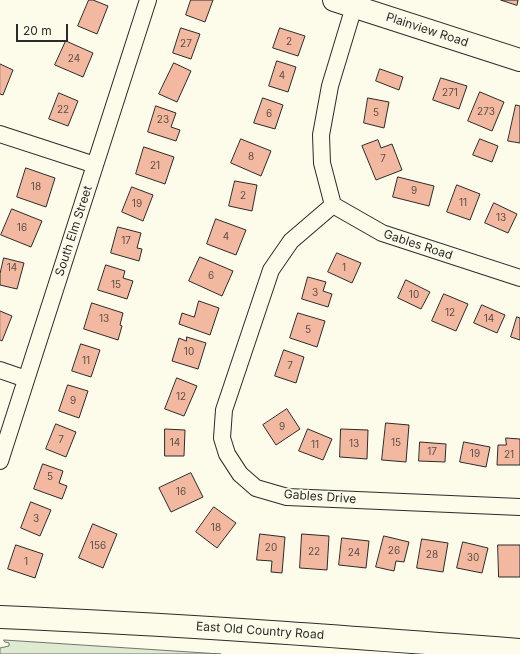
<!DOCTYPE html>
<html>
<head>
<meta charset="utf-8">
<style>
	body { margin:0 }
	#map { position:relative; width:520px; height:654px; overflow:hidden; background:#fdfbea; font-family:Inter,sans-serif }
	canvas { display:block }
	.scale { position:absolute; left:16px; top:24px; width:52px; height:18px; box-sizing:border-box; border:2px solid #2b2b2b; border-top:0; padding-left:5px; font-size:12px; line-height:14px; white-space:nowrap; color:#2b2b2b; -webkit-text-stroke:3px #fdfbea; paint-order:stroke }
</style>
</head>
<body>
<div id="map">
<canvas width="520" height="654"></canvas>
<div class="scale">20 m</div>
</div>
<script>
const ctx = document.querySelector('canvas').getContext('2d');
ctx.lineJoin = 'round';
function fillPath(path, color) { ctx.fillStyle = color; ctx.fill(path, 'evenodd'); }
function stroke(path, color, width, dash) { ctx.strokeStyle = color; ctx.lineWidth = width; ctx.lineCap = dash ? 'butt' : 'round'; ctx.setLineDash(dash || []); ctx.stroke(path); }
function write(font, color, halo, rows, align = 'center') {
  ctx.font = font + ' Inter,sans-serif'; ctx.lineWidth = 3; ctx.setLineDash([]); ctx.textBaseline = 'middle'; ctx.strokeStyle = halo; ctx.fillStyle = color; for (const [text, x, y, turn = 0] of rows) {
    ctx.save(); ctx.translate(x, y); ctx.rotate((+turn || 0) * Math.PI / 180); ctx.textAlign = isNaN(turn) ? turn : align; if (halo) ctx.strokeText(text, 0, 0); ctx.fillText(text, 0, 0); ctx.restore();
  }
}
const green = new Path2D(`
	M4,640L221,654H0V648L9,646V643L5,642Z`);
const building = new Path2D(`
	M89,0H93L108,6L97,34L78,26Z
	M191,0H213L205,22L186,15Z
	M501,0H518L517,5Z
	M181,28L200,34L191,59L173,53Z
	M280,28L305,36L298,56L273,48Z
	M66,41L93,53L83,77L55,65Z
	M277,61L296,67L288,92L269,86Z
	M174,63L191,71L177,102L159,94Z
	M0,64L13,70L3,95L0,94Z
	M380,69L403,77L399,90L376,81Z
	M441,78L467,86L459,109L433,100Z
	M480,92L504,102L492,131L468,121Z
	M59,93L78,101L68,126L49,119Z
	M263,98L283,105L275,129L254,123Z
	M368,98L389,102L384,128L364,123Z
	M516,105L520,106V143L508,141Z
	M156,106L176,113L171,127L180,130L176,141L148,132Z
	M241,139L271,151L261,176L231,163Z
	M480,139L498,146L492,162L473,155Z
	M378,140L381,148L392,144L402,170L376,180L362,146Z
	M144,147L174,157L165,184L136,174Z
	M26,168L55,178L46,207L17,197Z
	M398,177L434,186L429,206L393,197Z
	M235,181L257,185L252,211L229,206Z
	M457,185L480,194L470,220L447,212Z
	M132,187L153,195L143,221L122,212Z
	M494,203L517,214L508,233L485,223Z
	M12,209L42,221L31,247L1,235Z
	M216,219L246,230L236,255L207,244Z
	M118,227L141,233L137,248L142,249L139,261L111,253Z
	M337,253L361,263L352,283L328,272Z
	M200,257L233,271L222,296L189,281Z
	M4,258L24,263L17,289L0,285V274Z
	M106,265L125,271L123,278L133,281L127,299L98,290Z
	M308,277L326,282L323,291L332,294L328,307L302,299Z
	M406,280L430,292L421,309L398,298Z
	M444,294L468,304L456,331L432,321Z
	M199,301L219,308L210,335L179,324L182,313L194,317Z
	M92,303L123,313L120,325L122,326L118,340L84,329Z
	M482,305L505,315L497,333L474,323Z
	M0,311L12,316L2,341L0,340Z
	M298,313L325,321L317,347L290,338Z
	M517,317L520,318V340L511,337Z
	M187,337L206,343L198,369L172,361L179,338L186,341Z
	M81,344L100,350L91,377L72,371Z
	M284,350L304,357L296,383L275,376Z
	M177,378L197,386L184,416L165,409Z
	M68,385L88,391L79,418L59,411Z
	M287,409L300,429L276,445L263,425Z
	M386,423L409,425L406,462L382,460Z
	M56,424L76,432L66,457L46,449Z
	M165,429L185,430L184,456H165Z
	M308,429L332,439L323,460L299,451Z
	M341,429L368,430L367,459L340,457Z
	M506,438L520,439V465H497L498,445H506Z
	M420,442L446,444L445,462L419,461Z
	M464,442L490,447L486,467L460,462Z
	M43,464L63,471L59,483L67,486L62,499L34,489Z
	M191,473L203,497L171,512L159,488Z
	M31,502L51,510L40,536L21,528Z
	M214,507L236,523L217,548L196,532Z
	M93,524L117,534L103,568L79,558Z
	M260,534L285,537L282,573L271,572L272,561L257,560Z
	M302,534L329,536L327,570L300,568Z
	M384,536L409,542L404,562L396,561L394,571L376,567Z
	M342,538L369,541L366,568L339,565Z
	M422,539L448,543L443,572L417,568Z
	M463,542L488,548L482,573L457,568Z
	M16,545L43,554L35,578L8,569Z
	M498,545H520V577H499Z`);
const minor = new Path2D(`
	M356,0L330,86L321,135L322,163L333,205L382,233L520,278
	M0,134L95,165
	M333,205L291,241L271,270L224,410L222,438L227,454L240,474L256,488L287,497L520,507
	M0,370L26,379
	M0,461L148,0`);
const secondary = new Path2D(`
	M334,0L520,60`);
const primary = new Path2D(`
	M0,617C174,624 347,637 520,650`);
const numberNames = [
	["2",289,42],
	["27",186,44],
	["24",74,59],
	["4",282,76],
	["271",450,93],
	["22",63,110],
	["273",486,112],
	["5",376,113],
	["6",269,114],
	["23",163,120],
	["8",251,157],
	["7",383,159],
	["21",155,166],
	["18",36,187],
	["9",414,191],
	["2",243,196],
	["11",463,203],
	["19",137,204],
	["13",501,218],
	["16",22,228],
	["4",226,237],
	["17",126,241],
	["14",12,268],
	["1",344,268],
	["6",211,276],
	["15",116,285],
	["3",315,293],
	["10",414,295],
	["12",450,313],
	["13",104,319],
	["14",489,319],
	["5",308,330],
	["10",189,352],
	["11",86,361],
	["7",290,366],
	["12",181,397],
	["9",73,401],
	["9",282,427],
	["7",61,440],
	["14",175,443],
	["15",396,443],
	["13",354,444],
	["11",315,445],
	["17",432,452],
	["19",475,454],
	["21",509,455],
	["5",50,477],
	["16",181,492],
	["3",36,519],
	["18",216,528],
	["156",98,546],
	["20",271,548],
	["26",394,551],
	["22",314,552],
	["24",354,553],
	["28",432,555],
	["30",473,558],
	["1",26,562]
];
const streetNames = [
	["Plainview Road",427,30,18],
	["South Elm Street",74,231,-72],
	["Gables Road",418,245,18],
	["Gables Drive",320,497,4],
	["East Old Country Road",260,631,4]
];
fillPath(green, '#deebd1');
stroke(green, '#74746e', 1);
fillPath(building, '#f2b8a0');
stroke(building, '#2b2b2b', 1);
stroke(minor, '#2b2b2b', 18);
stroke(secondary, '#2b2b2b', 24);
stroke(primary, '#2b2b2b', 24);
stroke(minor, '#fdfbea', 16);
stroke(secondary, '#fdfbea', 22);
stroke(primary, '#fdfbea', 22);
write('10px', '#5d4e48', null, numberNames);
write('12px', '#2b2b2b', '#fdfbea', streetNames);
</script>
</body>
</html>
